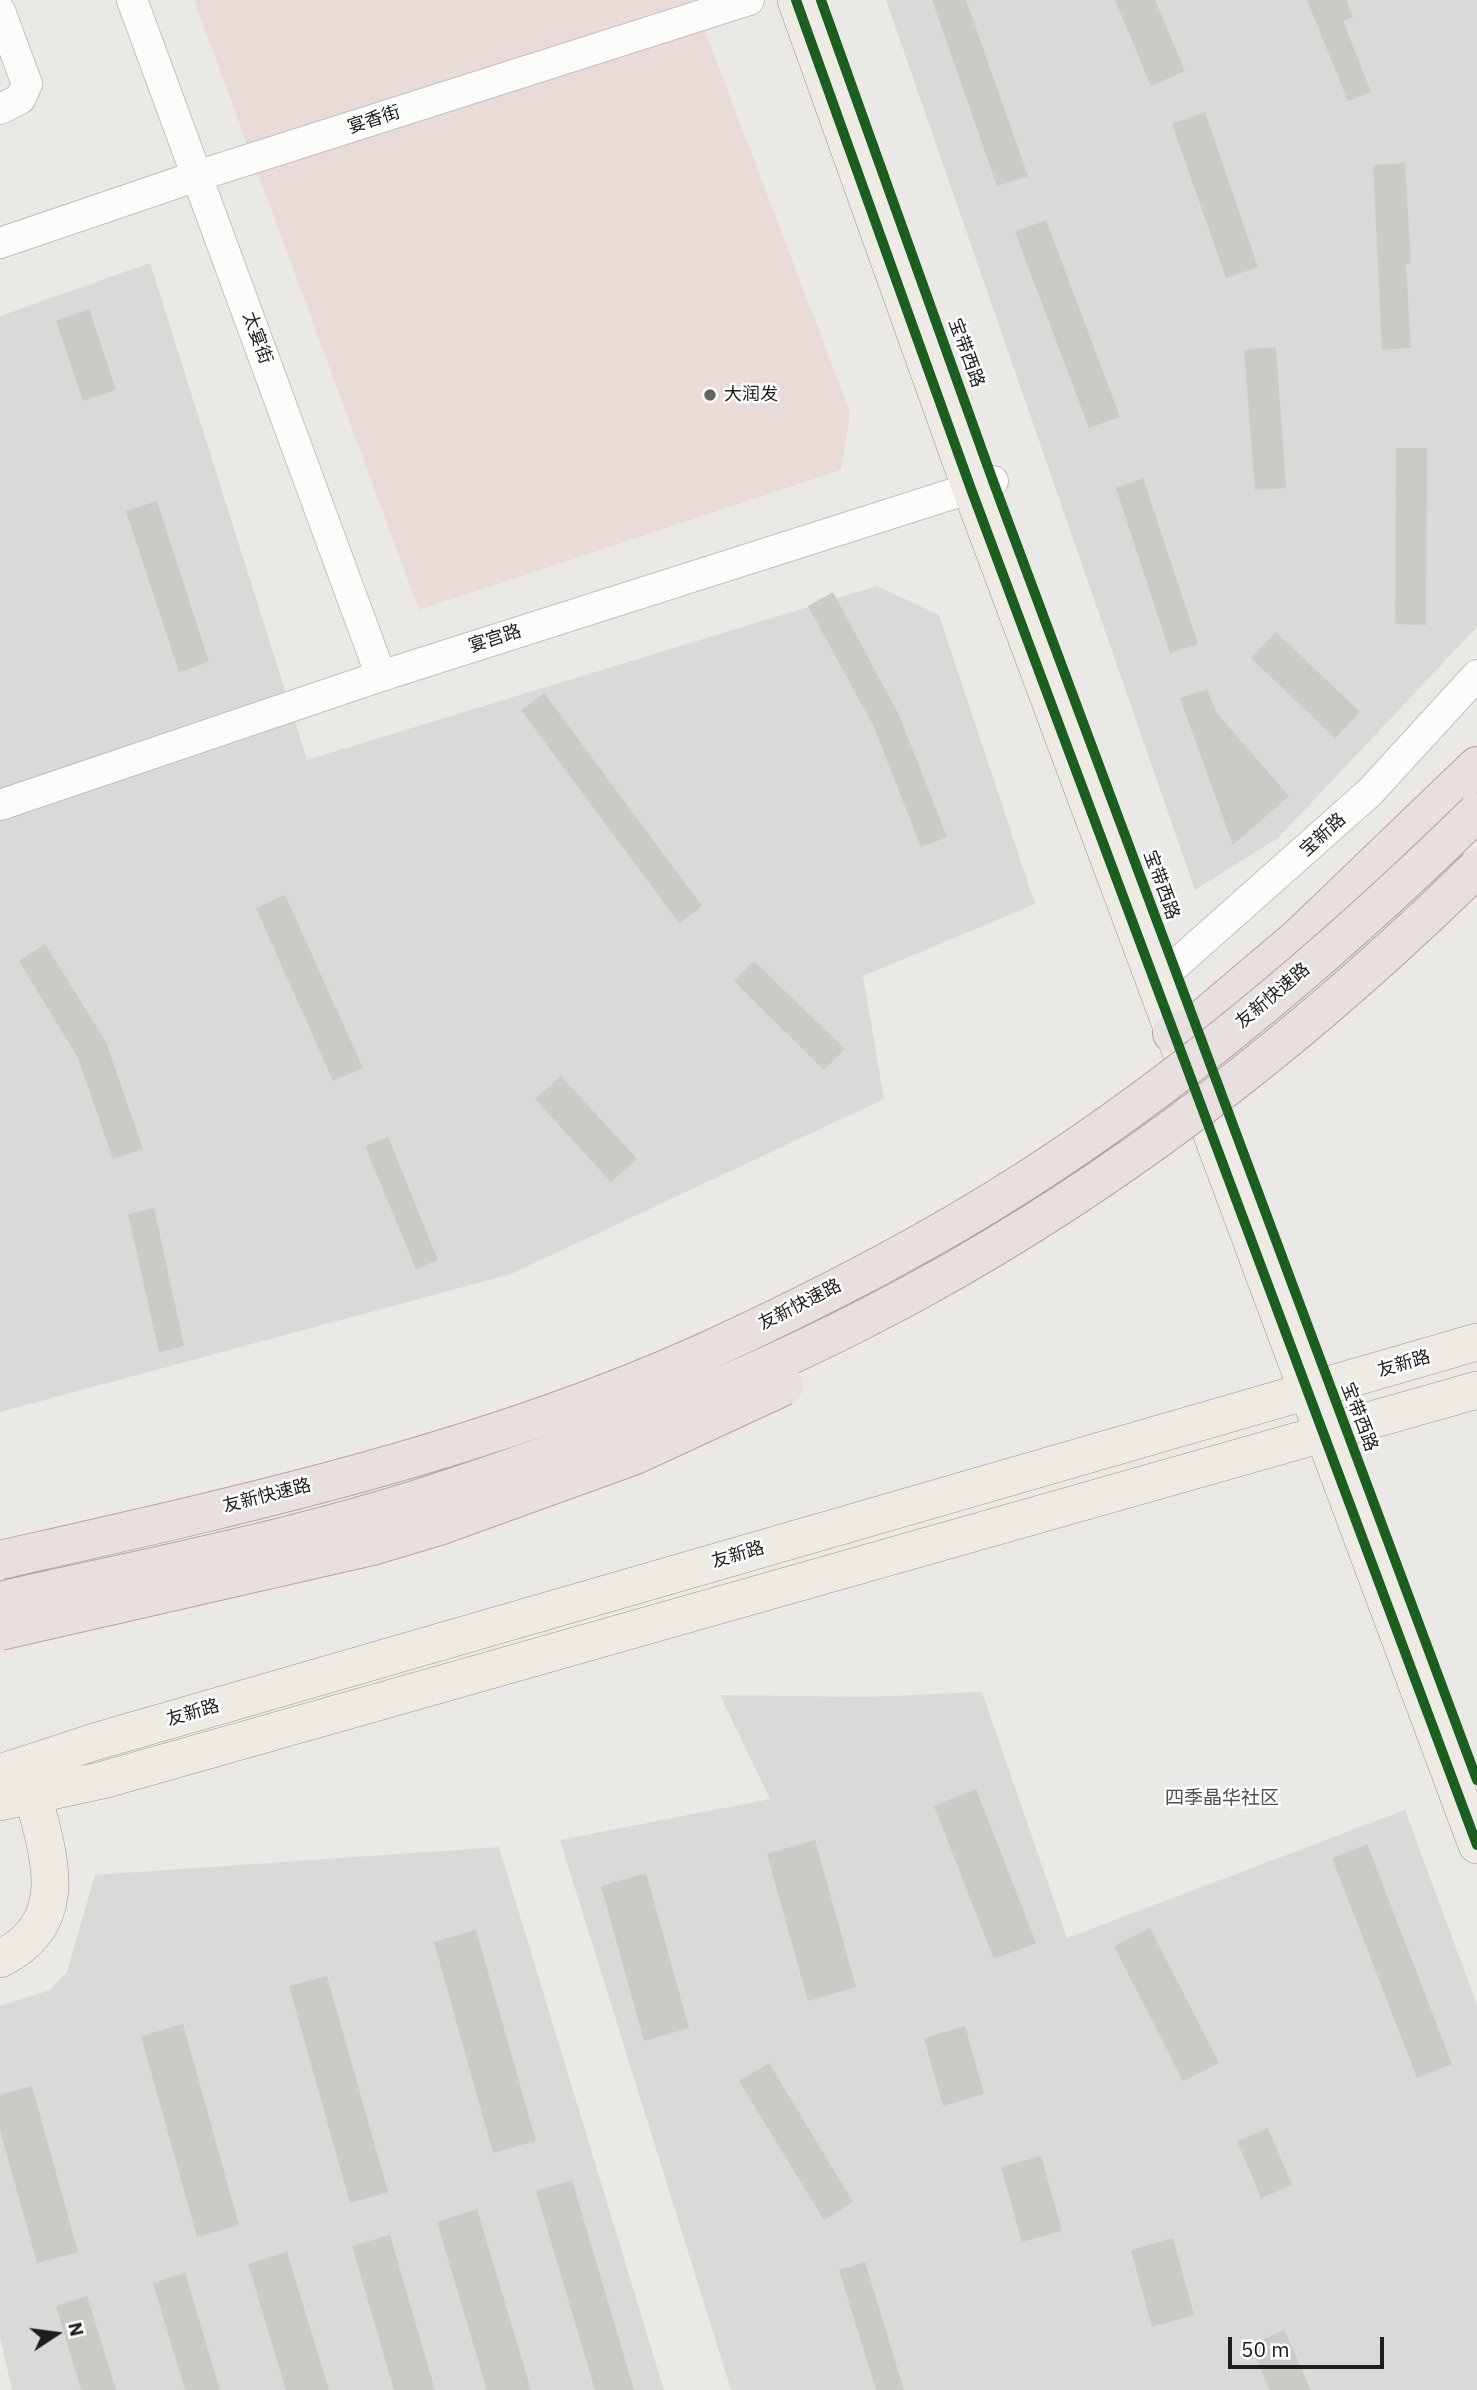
<!DOCTYPE html>
<html>
<head>
<meta charset="utf-8">
<style>
	body { margin:0 }
	#map { position:relative; width:1477px; height:2390px; overflow:hidden; background:#ebe9e5; font-family:"IBM Plex Sans",sans-serif }
	canvas { display:block }
	.north { position:absolute; left:21px; top:2299px; width:70px; height:70px; -webkit-text-stroke:5px #fff; paint-order:stroke; rotate:77deg; font-size:19px; font-weight:700; line-height:28px; text-align:center; color:#1d1d1d }
	.north::after { content:''; display:block; margin:auto; width:24px; height:32px; background:#1d1d1d; clip-path:polygon(50% 0,100% 100%,50% 72%,0 100%) }
	.scale { position:absolute; left:1228px; top:2337px; width:156px; height:32px; box-sizing:border-box; border:4px solid #1d1d1d; border-top:0; padding-left:9px; font-size:21px; line-height:24px; white-space:nowrap; color:#1d1d1d; -webkit-text-stroke:5px #fff; paint-order:stroke }
</style>
</head>
<body>
<div id="map">
<canvas width="1477" height="2390"></canvas>
<div class="north">N</div>
<div class="scale">50 m</div>
</div>
<script>
const ctx = document.querySelector('canvas').getContext('2d');
ctx.lineJoin = 'round';
function fillPath(path, color) { ctx.fillStyle = color; ctx.fill(path, 'evenodd'); }
function stroke(path, color, width, dash) { ctx.strokeStyle = color; ctx.lineWidth = width; ctx.lineCap = dash ? 'butt' : 'round'; ctx.setLineDash(dash || []); ctx.stroke(path); }
function write(font, color, halo, rows, align = 'center') {
  ctx.font = font + ' "IBM Plex Sans","Noto Sans SC",sans-serif'; ctx.lineWidth = 5; ctx.setLineDash([]); ctx.textBaseline = 'middle'; ctx.strokeStyle = halo; ctx.fillStyle = color; for (const [text, x, y, turn = 0] of rows) {
    ctx.save(); ctx.translate(x, y); ctx.rotate((+turn || 0) * Math.PI / 180); ctx.textAlign = isNaN(turn) ? turn : align; if (halo) ctx.strokeText(text, 0, 0); ctx.fillText(text, 0, 0); ctx.restore();
  }
}
const residential = new Path2D(`
	M886,0H1477V627L1278,838L1195,890Z
	M150,263L307,760L877,586L939,615L1035,904L863,976L884,1099L511,1274L0,1412V316Z
	M982,1692L1067,1938L1405,1810L1477,2005V2390H731L560,1840L770,1799L720,1695L866,1697Z
	M499,1847L664,2390H12L0,2337V2006L50,1990L67,1972L95,1875Z`);
const commercial = new Path2D(`
	M194,0H693L850,412L841,470L419,610Z`);
const building = new Path2D(`
	M932,0H966L1028,176L997,186Z
	M1115,0H1155L1185,71L1151,86Z
	M1307,0H1346L1353,17L1343,21L1371,92L1348,101Z
	M1205,112L1258,267L1226,278L1172,124Z
	M1405,163L1411,263L1406,264L1411,348L1382,350L1373,165Z
	M1046,220L1120,417L1089,428L1015,232Z
	M89,309L116,390L83,401L56,321Z
	M1276,347L1286,488L1255,490L1244,350Z
	M1396,448H1427L1426,625L1395,624Z
	M1143,478L1198,644L1170,653L1116,488Z
	M157,501L209,662L179,672L126,511Z
	M833,592L899,715L947,837L921,847L873,725L808,606Z
	M1276,632L1360,712L1335,738L1251,658Z
	M1207,689L1216,712L1289,796L1233,845L1180,698Z
	M544,693L702,906L679,923L521,710Z
	M285,895L363,1068L333,1081L256,908Z
	M45,944L106,1042L143,1149L113,1159L78,1058L19,961Z
	M754,961L845,1049L824,1070L734,981Z
	M561,1076L637,1159L611,1182L535,1099Z
	M388,1137L438,1260L416,1269L365,1146Z
	M154,1208L184,1346L159,1352L128,1214Z
	M976,1789L1036,1943L994,1959L934,1806Z
	M815,1840L856,1987L808,2001L767,1854Z
	M1367,1844L1452,2064L1417,2078L1332,1858Z
	M646,1873L689,2028L644,2041L601,1886Z
	M1150,1928L1219,2063L1183,2081L1114,1946Z
	M476,1930L536,2141L493,2153L434,1942Z
	M327,1976L388,2192L350,2203L289,1986Z
	M183,2024L239,2225L197,2237L141,2036Z
	M965,2026L984,2094L943,2106L924,2038Z
	M769,2063L853,2202L824,2220L739,2081Z
	M32,2086L78,2252L37,2263L0,2130V2095Z
	M1268,2128L1292,2185L1261,2198L1237,2141Z
	M1041,2156L1062,2231L1022,2242L1001,2167Z
	M572,2180L634,2390H595L536,2191Z
	M477,2209L531,2390H487L437,2222Z
	M390,2235L435,2390H394L352,2246Z
	M1173,2238L1194,2315L1152,2327L1131,2250Z
	M287,2252L329,2390H286L248,2264Z
	M865,2262L904,2390H876L839,2270Z
	M185,2273L220,2390H185L153,2283Z
	M87,2296L116,2390H81L56,2306Z
	M1284,2330L1311,2390H1270L1250,2345Z`);
const minor = new Path2D(`
	M132,0L381,676
	M0,11L27,84L20,99L0,109
	M0,243L197,176L749,0
	M0,805L381,676L993,481
	M1151,975L1173,967L1370,792L1477,675`);
const major = new Path2D(`
	M796,0L971,489L1477,1845
	M0,1773L94,1742L1477,1342
	M0,1802L103,1780L1477,1390
	M0,1959C73,1922 49,1858 33,1795`);
const highway = new Path2D(`
	M1172,1033L1194,1026L1299,937L1477,766`);
const highwayBridge = new Path2D(`
	M0,1560C238,1506 481,1453 705,1352C814,1302 924,1246 1025,1181C1189,1076 1338,948 1477,812
	M0,1601C144,1568 292,1540 433,1494C601,1440 766,1374 921,1289C1125,1177 1311,1031 1477,868
	M0,1631L372,1546L442,1525L633,1456L784,1386`);
const cycleway = new Path2D(`
	M796,0L971,489L1477,1845
	M821,0L993,481L1477,1780`);
const markers = [
	[710,395,7,"#656463"]
];
const streetNames = [
	["宴香街",374,120,-18],
	["太宴街",257,338,70],
	["宝带西路",966,353,70],
	["宴宫路",495,639,-18],
	["宝新路",1323,835,-42],
	["宝带西路",1161,885,70],
	["友新快速路",1273,996,-40],
	["友新快速路",800,1305,-27],
	["友新路",1404,1364,-16],
	["宝带西路",1359,1417,69],
	["友新快速路",267,1496,-14],
	["友新路",738,1555,-16],
	["友新路",193,1713,-16]
];
const poiNames = [
	["大润发",724,395]
];
const neighbourhoodNames = [
	["四季晶华社区",1222,1799]
];
fillPath(residential, '#dad9d7');
fillPath(commercial, '#e8dbd8');
fillPath(building, '#cccac7');
stroke(minor, '#c1c0be', 32);
stroke(major, '#9e9785', 38);
stroke(highway, '#bca0a6', 40);
stroke(minor, '#fcfcfb', 30);
stroke(major, '#eeebe5', 37);
stroke(highway, '#e8dfdf', 38);
stroke(highwayBridge, '#bca0a6', 40, []);
stroke(highwayBridge, '#e8dfdf', 38);
stroke(cycleway, '#1b5e20', 10);
for (const [x, y, r, color] of markers) { const dot = new Path2D(); dot.arc(x, y, r, 0, 2 * Math.PI); ctx.fillStyle = color; ctx.fill(dot); stroke(dot, '#fff', 2.5); }
write('18px', '#1d1d1d', '#fff', streetNames);
write('18px', '#1d1d1d', '#fff', poiNames, 'left');
write('19px', '#505050', '#fff', neighbourhoodNames);
</script>
</body>
</html>
